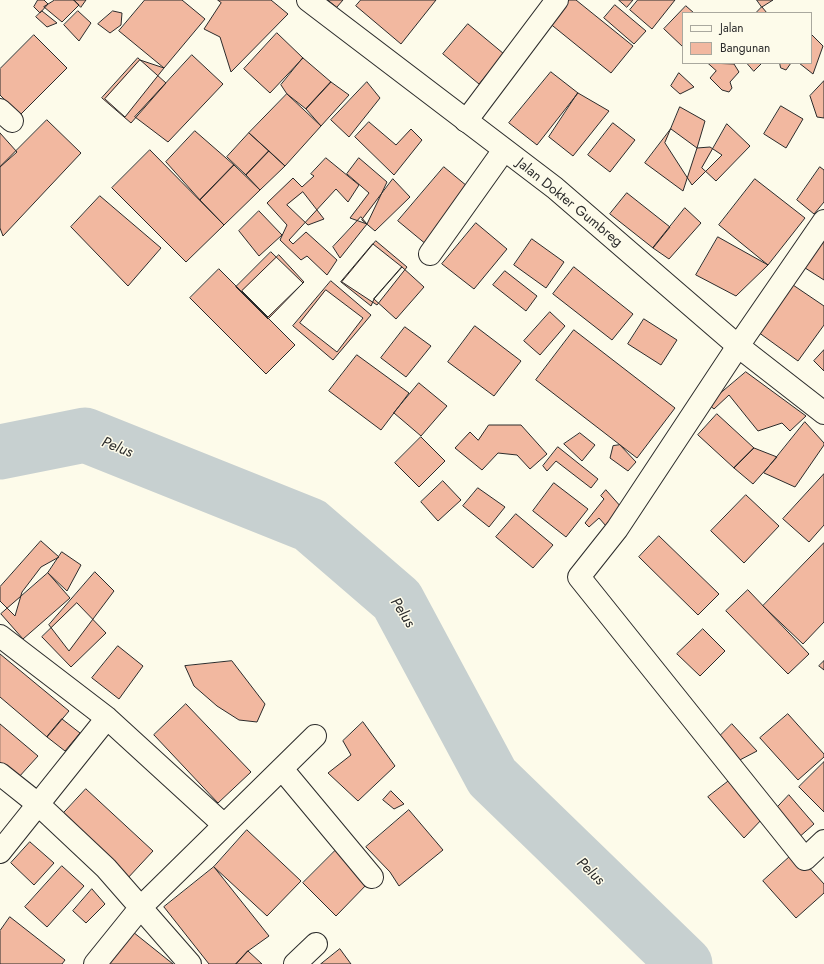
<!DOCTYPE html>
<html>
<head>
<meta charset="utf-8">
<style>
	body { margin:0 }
	#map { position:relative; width:824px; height:964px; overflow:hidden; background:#fdfbea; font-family:Jost,sans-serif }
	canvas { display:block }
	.legend { position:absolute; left:682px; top:12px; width:130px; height:52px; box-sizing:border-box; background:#fdfbea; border:1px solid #a9a89e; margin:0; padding:5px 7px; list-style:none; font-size:12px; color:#2b2b2b }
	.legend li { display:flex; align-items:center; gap:8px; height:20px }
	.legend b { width:20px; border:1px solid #a9a89e }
</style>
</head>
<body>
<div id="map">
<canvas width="824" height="964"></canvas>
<ul class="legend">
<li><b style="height:5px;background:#fdfbea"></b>Jalan</li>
<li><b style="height:11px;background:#f2b8a0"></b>Bangunan</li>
</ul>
</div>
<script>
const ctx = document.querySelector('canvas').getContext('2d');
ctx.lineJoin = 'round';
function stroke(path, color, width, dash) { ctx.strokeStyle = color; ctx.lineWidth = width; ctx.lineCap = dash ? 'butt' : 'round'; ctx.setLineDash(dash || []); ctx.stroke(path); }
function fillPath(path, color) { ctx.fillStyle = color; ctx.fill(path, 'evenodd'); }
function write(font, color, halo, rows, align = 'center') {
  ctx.font = font + ' Jost,sans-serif'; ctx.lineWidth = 3; ctx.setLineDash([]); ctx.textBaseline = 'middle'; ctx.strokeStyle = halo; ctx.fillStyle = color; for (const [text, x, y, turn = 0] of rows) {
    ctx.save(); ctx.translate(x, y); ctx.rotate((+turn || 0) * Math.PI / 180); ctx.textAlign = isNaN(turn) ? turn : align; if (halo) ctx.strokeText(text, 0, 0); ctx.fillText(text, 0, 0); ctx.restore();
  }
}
const river = new Path2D(`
	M0,452L85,435L310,525L397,600L492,777L685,964`);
const building = new Path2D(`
	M38,0H44L48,4L40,13L34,7Z
	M55,0H74L79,5L62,22L44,7Z
	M74,0H86L81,7Z
	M145,0H182L205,19L164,68L119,31Z
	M218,0H271L288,14L231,72L220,37L204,29L221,3Z
	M328,0H343L337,7Z
	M361,0H436L401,44L356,6Z
	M566,0H576L633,46L611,73L548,22Z
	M619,0H633L627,7Z
	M638,0H675L652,29L630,10Z
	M757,0H773L762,7Z
	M615,5L646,31L634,44L604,18Z
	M686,6L694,13H683V47L664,29Z
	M762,7L767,13H756Z
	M42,11L57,23L47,27L36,17Z
	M78,11L91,23L79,41L64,25Z
	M113,11L122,13L121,25L110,33L98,24Z
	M468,24L504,54L479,84L443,54Z
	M277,33L303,58L270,93L244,69Z
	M811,34L823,46L813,74L799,63H811Z
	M34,35L67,68L20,115L0,95V69Z
	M192,55L223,84L168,142L135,117Z
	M138,58L166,83L131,123L102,98Z
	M303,58L331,82L306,109L287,94L281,85Z
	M140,60L164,68L125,117L105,99Z
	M708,63L734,64L739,72L730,82L732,88L729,92L722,90L710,78L716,71Z
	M747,63H762L754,71Z
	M780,63H791L786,70L781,68Z
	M551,72L578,93L537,145L509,123Z
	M679,73L694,87L680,94L671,86Z
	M824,81V118L817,117L810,96Z
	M331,82L349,95L321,126L306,109Z
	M367,82L380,98L349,137L331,120Z
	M578,93L609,111L573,156L549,137Z
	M287,94L321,126L285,166L249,133Z
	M781,106L803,119L786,148L764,134Z
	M680,107L705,121L697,148L710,147L722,155L692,185L665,143Z
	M47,120L81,153L3,236L0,228V167Z
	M369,122L396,145L411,129L422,140L394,175L355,137Z
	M613,123L635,140L610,172L588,155Z
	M727,124L750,146L716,181L702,168Z
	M671,129L697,148L683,191L645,163Z
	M195,131L234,165L200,200L166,162Z
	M0,133L17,152L0,167Z
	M249,133L269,151L246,175L227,157Z
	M150,150L224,225L186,262L112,188Z
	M269,151L285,166L260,190L246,175Z
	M326,158L359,185L348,202L336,189L289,240L293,244L306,232L337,260L327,275L307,256L301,260L280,240L287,225L267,203L293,178L302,187L314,176L311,174Z
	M359,158L387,182L367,224L350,218L369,193L347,174Z
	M234,165L260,190L224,225L200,200Z
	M444,167L473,191L427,245L398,221Z
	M820,167L824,170V202L814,214L797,200Z
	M393,179L410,197L375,231L362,220Z
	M755,179L805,218L768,265L719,225Z
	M303,192L324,219L308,225L287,205Z
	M627,193L670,227L653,248L610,214Z
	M100,196L161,248L128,286L71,227Z
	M685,208L701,223L669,259L653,248Z
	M259,211L282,235L259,256L239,231Z
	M361,217L367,224L340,258L333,247Z
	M476,223L507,249L474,289L442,264Z
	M718,237L768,265L736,296L696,275Z
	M532,239L564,262L546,288L514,265Z
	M819,239L824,242V280L802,266Z
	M376,241L407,267L377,305L342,282Z
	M373,244L402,267L374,299L371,306L341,282Z
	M271,252L303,283L268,319L236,287Z
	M279,255L304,282L268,317L242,291Z
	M402,267L424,287L396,319L374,299Z
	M574,267L633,314L612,340L553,294Z
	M219,269L295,345L266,374L190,298Z
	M505,271L537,296L526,311L493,285Z
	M331,281L371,315L333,360L293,326Z
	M793,285L824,306V325L798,361L758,332Z
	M326,290L363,318L337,352L300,323Z
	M550,312L565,326L540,355L524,341Z
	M644,319L677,340L661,365L628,344Z
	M475,326L521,361L494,396L448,362Z
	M405,327L431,346L406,377L381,358Z
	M574,330L675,408L637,458L536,380Z
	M824,350V371L814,361Z
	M357,355L409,393L381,430L329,391Z
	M746,372L806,416L790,431L782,423L758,431L729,395L714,409L708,404Z
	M419,383L447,406L421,436L394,413Z
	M717,414L754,448L734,468L698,435Z
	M805,422L824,443V445L795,487L764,473Z
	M489,425H521L547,454L530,469L517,455L498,453L482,470L455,448L470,432L478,440Z
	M580,433L595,445L582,461L564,444Z
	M421,437L445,461L419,487L395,463Z
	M620,445L636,462L628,471L610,458L613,446Z
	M558,447L598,479L591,488L556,461L547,471L543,466Z
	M754,448L777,457L753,484L734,468Z
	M824,474V525L809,542L783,519Z
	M443,481L461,500L438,521L421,502Z
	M554,483L588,509L566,537L533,511Z
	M478,488L505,507L489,527L463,506Z
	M606,490L622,508L606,526L599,518L589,527L585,523L604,499L601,496Z
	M746,495L779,526L744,563L711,531Z
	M516,514L553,545L533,568L496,537Z
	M659,536L719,594L698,615L639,557Z
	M41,541L59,557L41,567L22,592L15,616L0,601V587Z
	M824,543V622L803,644L763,606Z
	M62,552L81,565L67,591L48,573Z
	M95,572L114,591L69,651L49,625Z
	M48,573L70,598L23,639L1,614Z
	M748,590L809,654L788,674L726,611Z
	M77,603L106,633L71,667L42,637Z
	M703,629L725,651L700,676L677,654Z
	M118,646L143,666L119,699L92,678Z
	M0,654L69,711L47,737L0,697Z
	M232,661L265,704L257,722L239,720L217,706L194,686L185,666Z
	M824,661V670L819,666Z
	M186,704L251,772L218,803L154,735Z
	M788,714L824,754V757L798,780L760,738Z
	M62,719L80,733L65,751L47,737Z
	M363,722L395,766L358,801L328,773L351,755L343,741Z
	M0,724L38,756L18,778L0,763Z
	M732,724L757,751L734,763L714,742Z
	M824,762V812L799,787Z
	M734,777L764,817L744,838L708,797Z
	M86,789L153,851L126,880L60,817Z
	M391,791L404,804L394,809L383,800Z
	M789,795L814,824L797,839L773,812Z
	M409,810L443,850L399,886L390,872L366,847Z
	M247,830L301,881L267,916L214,867Z
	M30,842L54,863L34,885L11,863Z
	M337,849L370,881L336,916L303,883Z
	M795,852L824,884V893L796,918L763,881Z
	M62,866L84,886L47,927L25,907Z
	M214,867L269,936L248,951L236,964H209L164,907Z
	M92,889L105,904L86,923L73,911Z
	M10,917L65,960L62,964H0V931Z
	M133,932L173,964H108Z
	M340,949L351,964H321Z
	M248,951L262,964H236Z`);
const street = new Path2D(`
	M0,110L12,121
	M466,121L557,0
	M824,221L738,346L617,529L579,577L805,859L824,841
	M430,254L504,150
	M0,636L107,718L224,825
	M282,769L372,877
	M0,774L39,805L106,868L190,964
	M0,852L107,718
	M95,964L141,907L315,736
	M295,964L316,944`);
const primary = new Path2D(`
	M308,0L555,188L738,346L824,413`);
const streetNames = [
	["Jalan Dokter Gumbreg",569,203,39]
];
const waterNames = [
	["Pelus",117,448,22],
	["Pelus",402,613,57],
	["Pelus",590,872,44]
];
stroke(river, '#c7d0d0', 55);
fillPath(building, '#f2b8a0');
stroke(building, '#2b2b2b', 1);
stroke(street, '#2b2b2b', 24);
stroke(primary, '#2b2b2b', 24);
stroke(street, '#fdfbea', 22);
stroke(primary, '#fdfbea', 22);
write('14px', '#2b2b2b', '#fdfbea', streetNames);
write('italic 15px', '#2b2b2b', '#fdfbea', waterNames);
</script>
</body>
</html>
